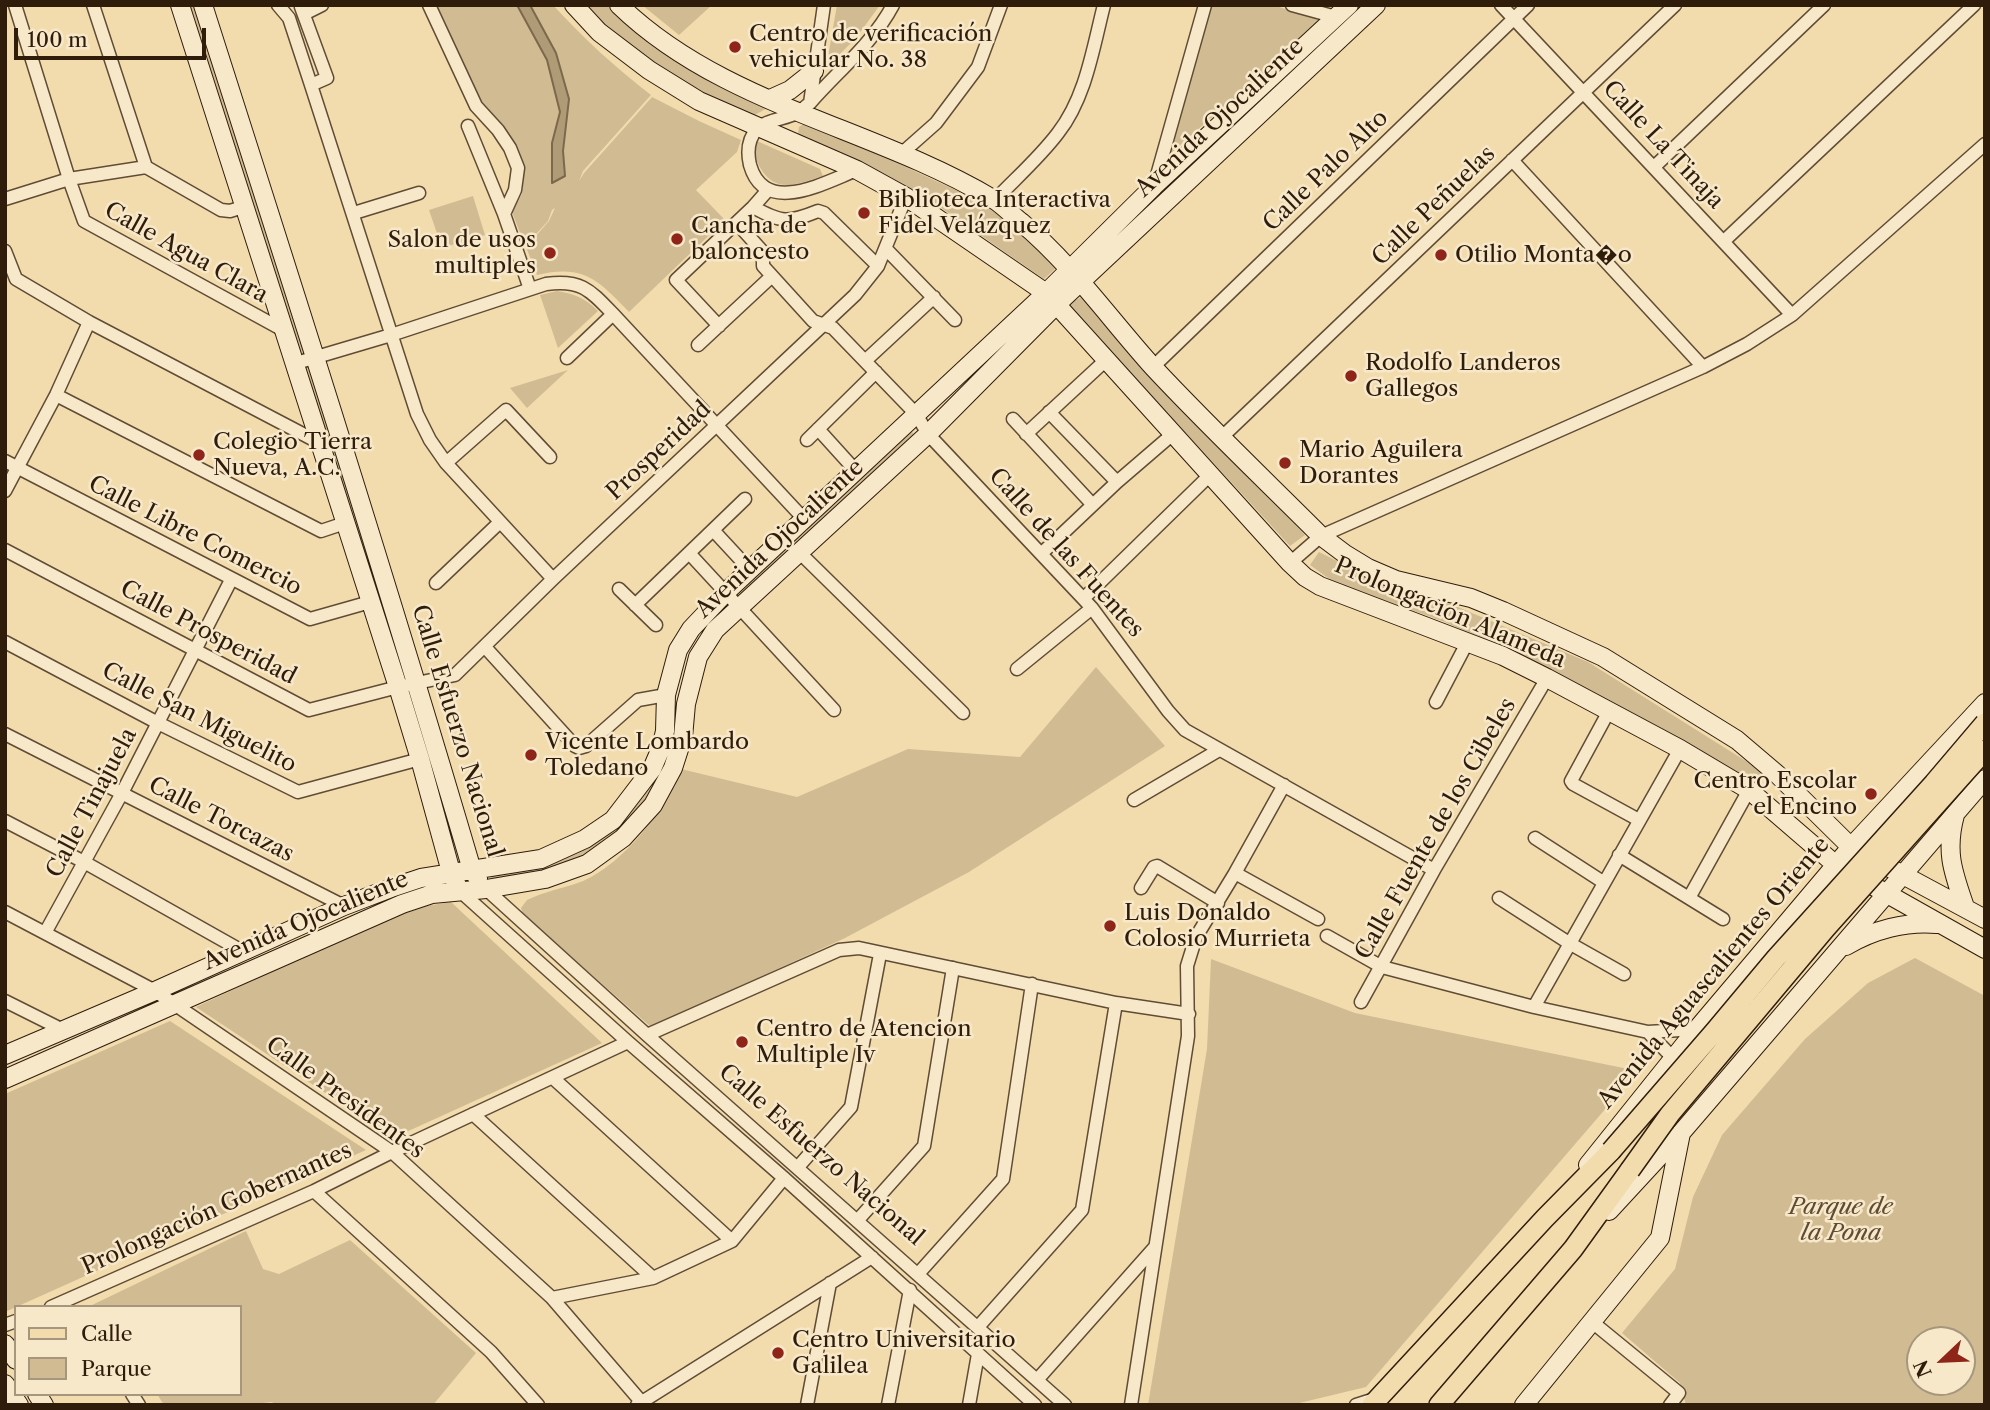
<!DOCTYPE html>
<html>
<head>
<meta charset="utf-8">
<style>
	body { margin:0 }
	#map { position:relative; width:1990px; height:1410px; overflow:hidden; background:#f2dcae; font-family:"Libre Caslon Text",serif }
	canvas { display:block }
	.frame { position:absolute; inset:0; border:7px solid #2f1c0b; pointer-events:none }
	.legend { position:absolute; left:14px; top:1305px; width:228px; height:91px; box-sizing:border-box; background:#f7e8ca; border:2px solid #a7967e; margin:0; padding:9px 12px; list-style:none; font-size:21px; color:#2f1c0b }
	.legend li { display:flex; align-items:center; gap:14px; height:35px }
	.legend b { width:35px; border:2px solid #a7967e }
	.north { position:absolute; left:1906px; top:1326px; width:70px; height:70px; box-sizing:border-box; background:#f7e8ca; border:2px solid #a7967e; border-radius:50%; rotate:247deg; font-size:19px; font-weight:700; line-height:28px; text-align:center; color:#2f1c0b }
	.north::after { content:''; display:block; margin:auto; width:24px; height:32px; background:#8f2418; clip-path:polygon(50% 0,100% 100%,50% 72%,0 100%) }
	.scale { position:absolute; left:14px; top:28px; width:192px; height:32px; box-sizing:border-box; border:4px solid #2f1c0b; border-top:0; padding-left:9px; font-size:21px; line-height:24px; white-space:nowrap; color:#2f1c0b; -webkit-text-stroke:5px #f7e8ca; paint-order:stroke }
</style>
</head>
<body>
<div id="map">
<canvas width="1990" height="1410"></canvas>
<div class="frame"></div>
<ul class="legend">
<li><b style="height:9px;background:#f2dcae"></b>Calle</li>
<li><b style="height:19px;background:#d1bb92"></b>Parque</li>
</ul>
<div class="north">N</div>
<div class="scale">100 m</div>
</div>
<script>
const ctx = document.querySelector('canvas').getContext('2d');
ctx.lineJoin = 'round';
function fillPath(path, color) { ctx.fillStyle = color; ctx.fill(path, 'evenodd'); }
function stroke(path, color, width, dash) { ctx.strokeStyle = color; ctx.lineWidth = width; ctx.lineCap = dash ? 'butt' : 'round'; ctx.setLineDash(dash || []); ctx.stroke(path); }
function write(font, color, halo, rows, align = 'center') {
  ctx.font = font + ' "Libre Caslon Text",serif'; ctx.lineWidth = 5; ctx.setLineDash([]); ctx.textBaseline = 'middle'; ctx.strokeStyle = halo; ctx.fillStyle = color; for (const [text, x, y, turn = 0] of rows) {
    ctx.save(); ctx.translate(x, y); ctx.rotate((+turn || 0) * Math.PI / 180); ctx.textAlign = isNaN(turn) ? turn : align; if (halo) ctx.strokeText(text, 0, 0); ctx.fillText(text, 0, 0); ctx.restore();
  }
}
const green = new Path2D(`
	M185,5H197L309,352L297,356Z
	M436,5H553C584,39 616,68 651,95L583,171L579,181L584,173L652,97L699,121L741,140L737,152L696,190L725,220L629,312C598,280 584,264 537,275L526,247L549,221L555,208L552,210L548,221L525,246L512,212L522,194L524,173L517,148L481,104Z
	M584,5H607C626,23 645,40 666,54C699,75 734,91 769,107L753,116C706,95 659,73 620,39C608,29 596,17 584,5Z
	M642,5H712L679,35Z
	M837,5H880L856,38L826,68Z
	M1210,5H1273L1322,21L1164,159Z
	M1357,5H1369L1084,272L1079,266Z
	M805,123H811L990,206L1057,267L1044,279L918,192L803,138L798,134L799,127Z
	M757,141L820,169L823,176C799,183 777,195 761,169C755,160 754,151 757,141Z
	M473,196L485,235L442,248L429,210Z
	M557,291C575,294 585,298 598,311L558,348L540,295Z
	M1081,297L1305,535L1290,546L1068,305Z
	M313,365L411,680L400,683L300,368Z
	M568,370L527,408L510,388Z
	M910,429L915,436L737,599L733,594Z
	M1319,552L1369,577L1446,602L1588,662L1765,773L1756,790L1555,674L1445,622L1335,583L1310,565Z
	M1096,667L1165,746L969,872L845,938L651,1027L523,914L521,908L527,900C545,891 565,888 583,881C624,863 665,810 681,769L797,797L908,749L1020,757Z
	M669,736L678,740C651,802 619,849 551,870C533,876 512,878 493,881L489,874L591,843Z
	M451,902L602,1043L393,1138L196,1007L406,909Z
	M1915,958L1985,996V1405H1686L1680,1383L1622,1333L1675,1269L1693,1197L1722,1135L1805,1039L1868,983ZM1920,1340H1962V1382H1920Z
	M1211,959L1355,1013L1638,1071L1366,1387L1291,1405H1148L1207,1049Z
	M170,1021L366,1150L5,1312V1094Z
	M246,1231L263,1269L279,1274L350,1240L476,1353L433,1405H275L272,1402L246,1405H164L157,1394H240V1307H93L92,1305Z`);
const water = new Path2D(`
	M517,5H530L556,53L569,99L563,151L565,176L552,183V143L560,112L547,60Z`);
const street = new Path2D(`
	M15,5L69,179L84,221L283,330
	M93,5L146,167L221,210L230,211L243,207
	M278,5L289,18L311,85L417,414L430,440L446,463L553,579
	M429,5L476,106L498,130L510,148L518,168L515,190L504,214
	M824,5L810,103C806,106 801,111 797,113C785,119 766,120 757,129C748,139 747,152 750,165C765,217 825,182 857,170
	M1292,5L1336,17
	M1501,5L1792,315
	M301,7L327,78L311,85
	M304,14L322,5
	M810,103C838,71 873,43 893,5
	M468,126L504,214L530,289
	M901,154L936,123L978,67L1001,5
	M1512,160L1703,367
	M1654,167L1824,5
	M1154,186L1205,5
	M5,199L69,179L146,167
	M995,200C1016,178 1040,157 1058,133C1086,97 1093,48 1104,5
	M753,207C782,223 788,223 818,211L824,213L878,266
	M354,213L419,193
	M744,231L763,252V266L813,321L833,328L916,414L928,434L1092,608L1168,711L1185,730L1434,870
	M1724,241L1974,5
	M886,249L955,320
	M5,251L16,279L89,322L318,442
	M719,326L676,280L753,207L768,190
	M698,345L772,276
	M567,358L613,314
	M865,361L934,297
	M293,364L391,335L546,284C581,279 590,290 613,314L804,519
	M1153,367L1528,5
	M56,395L321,531L345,523
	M1049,412L1117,482
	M1013,419L1092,504
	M818,429L856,471
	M1026,434L1106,360
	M1222,437L1675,5
	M807,440L876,372
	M5,461L310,619L370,602
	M446,463L506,410L550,457
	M5,491L56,395L89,322
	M713,530L750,570
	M5,550L309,710L398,687L455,675L553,579L855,295L878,266L906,197
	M689,553L834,710
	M800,553L963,713
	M1042,553L1117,482L1174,433
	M1290,563L1321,536L1703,367L1747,344L1792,315L1985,144
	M436,583L500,522
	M619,589L656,625
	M1084,598L1211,474
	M635,605L745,499
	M5,642L158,723L298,792L420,759
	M485,647L575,746L579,748L586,746L638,700L666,695
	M1017,669L1092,608
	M1436,702L1467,643
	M1609,711L1571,781L1573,784L1639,820
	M5,734L344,906
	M1134,800L1219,750
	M5,821L84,862L242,951
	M1535,838L1603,882
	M1619,855L1723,919
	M1235,873L1318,919
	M1141,888L1154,867L1157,866L1218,903
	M486,889L647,1035L1065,1405
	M460,891L628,1042L784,1178L1035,1405
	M1499,898L1569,943L1624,974
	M1689,898L1749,790
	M5,912L155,991L392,1152L552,1298L644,1405
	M45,933L122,793L231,580
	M1327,936L1382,967L1534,1007L1648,1032L1697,1029
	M5,1001L63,1030
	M1361,1002L1434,870L1547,678
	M1534,1007L1680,749
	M1648,1032L1673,1058
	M647,1035L839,950L859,948L1116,1003L1189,1014
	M553,1078L732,1241
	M473,1114L653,1278
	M798,1167L851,1107L880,954
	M314,1191L491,1352L538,1405
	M857,1221L924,1146L953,968
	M918,1274L1003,1179L1032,984
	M552,1298L653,1278L732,1241L784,1178
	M51,1307L314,1191L392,1152L628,1042
	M1591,1321L1679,1393L1670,1405
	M5,1325L16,1321
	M978,1327L1082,1210L1116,1003
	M1037,1380L1155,1247
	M132,1394L139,1405
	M637,1405L872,1257
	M807,1405L830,1283
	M888,1405L910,1290
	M969,1405L978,1354
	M1131,1405L1188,1036L1187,966L1196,937L1235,873L1284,785
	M1356,1405L1378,1398`);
const secondary = new Path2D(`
	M180,5L398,687L420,759L451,872L456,883
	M203,5C295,293 387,581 472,870L478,878
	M574,5L599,32L649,70L699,101L857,170L906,197L1046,293L1290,563L1305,577L1320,586L1503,656L1547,678L1680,749L1749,790L1836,865L1985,949
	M619,5C722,105 872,127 993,199C1003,205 1012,215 1021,222C1072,265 1109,318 1153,367C1207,425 1265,480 1321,536L1345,554L1368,568L1396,580L1471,598L1503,611L1603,657L1737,740L1777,774L1851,847L1985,919
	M770,99L790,90L814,71
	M1955,815C1945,852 1953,872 1965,907
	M1846,946C1873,930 1906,921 1937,924
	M5,1055L155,991L344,906L391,888L421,878L541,859L585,839L613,820L652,769L661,748L665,731L666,695L678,650L691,629L725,593L1046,293L1154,186L1349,5
	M5,1079L402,904L432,894L486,889L545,879L587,864L623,838L653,805L673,768L683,737L686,704L698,657L715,630L928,434L1057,304L1376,5
	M1588,1165L1697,1029L1851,847L1985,703
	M1609,1211L1681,1133L1985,779
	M5,1344L16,1360
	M5,1384L19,1405
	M37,1394L44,1405
	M1524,1405L1660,1238L1681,1133`);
const primary = new Path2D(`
	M1372,1405L1545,1218L1611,1151
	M1439,1405L1573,1249L1630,1170`);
const primaryBridge = new Path2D(`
	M1611,1151L1715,1031L1776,958L1934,783L1985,723
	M1630,1170L1670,1114L1826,928L1985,750`);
const markers = [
	[735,47,7,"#8f2418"],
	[864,213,7,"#8f2418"],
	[677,239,7,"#8f2418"],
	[550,253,7,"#8f2418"],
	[1441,255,7,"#8f2418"],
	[1351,376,7,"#8f2418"],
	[199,455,7,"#8f2418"],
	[1285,463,7,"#8f2418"],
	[531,755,7,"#8f2418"],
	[1871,794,7,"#8f2418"],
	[1110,926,7,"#8f2418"],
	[742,1042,7,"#8f2418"],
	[778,1353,7,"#8f2418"]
];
const poiNames = [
	["Centro de verificación",749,34],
	["vehicular No. 38",749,60],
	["Biblioteca Interactiva",878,200],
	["Fidel Velázquez",878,226],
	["Cancha de",691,226],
	["baloncesto",691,252],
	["Salon de usos",536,240,"right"],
	["multiples",536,266,"right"],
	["Otilio Monta�o",1455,255],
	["Rodolfo Landeros",1365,363],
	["Gallegos",1365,389],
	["Colegio Tierra",213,442],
	["Nueva, A.C.",213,468],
	["Mario Aguilera",1299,450],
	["Dorantes",1299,476],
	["Vicente Lombardo",545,742],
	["Toledano",545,768],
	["Centro Escolar",1857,781,"right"],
	["el Encino",1857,807,"right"],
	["Luis Donaldo",1124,913],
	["Colosio Murrieta",1124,939],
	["Centro de Atencion",756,1029],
	["Multiple Iv",756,1055],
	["Centro Universitario",792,1340],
	["Galilea",792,1366]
];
const streetNames = [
	["Avenida Ojocaliente",1220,118,-43],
	["Calle La Tinaja",1663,145,47],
	["Calle Palo Alto",1326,171,-44],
	["Calle Peñuelas",1434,206,-44],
	["Calle Agua Clara",186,253,29],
	["Prosperidad",659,451,-43],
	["Calle Libre Comercio",195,536,27],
	["Avenida Ojocaliente",780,539,-43],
	["Calle de las Fuentes",1066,553,48],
	["Prolongación Alameda",1450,613,23],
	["Calle Prosperidad",208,633,28],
	["Calle San Miguelito",199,718,27],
	["Calle Esfuerzo Nacional",457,731,73],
	["Calle Tinajuela",92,803,-62],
	["Calle Torcazas",221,820,27],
	["Calle Fuente de los Cibeles",1436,829,-60],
	["Avenida Ojocaliente",306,921,-23],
	["Avenida Aguascalientes Oriente",1714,973,-50],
	["Calle Presidentes",345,1098,36],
	["Calle Esfuerzo Nacional",821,1155,41],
	["Prolongación Gobernantes",217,1209,-24]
];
const parkNames = [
	["Parque de",1841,1207],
	["la Pona",1841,1233]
];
fillPath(green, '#d1bb92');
fillPath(water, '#b09b77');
stroke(water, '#7c684c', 2);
stroke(street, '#604c34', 15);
stroke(secondary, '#2f1c0b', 20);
stroke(primary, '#2f1c0b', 22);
stroke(street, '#f7e8ca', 12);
stroke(secondary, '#f7e8ca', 18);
stroke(primary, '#f2dcae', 19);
stroke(primaryBridge, '#2f1c0b', 22, []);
stroke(primaryBridge, '#f2dcae', 19);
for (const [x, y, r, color] of markers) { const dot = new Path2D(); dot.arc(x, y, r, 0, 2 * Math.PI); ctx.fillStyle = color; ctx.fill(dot); stroke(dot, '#f7e8ca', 2.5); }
write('23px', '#2f1c0b', '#f7e8ca', poiNames, 'left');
write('23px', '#2f1c0b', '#f7e8ca', streetNames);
write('italic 23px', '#604c34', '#f7e8ca', parkNames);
</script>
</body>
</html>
